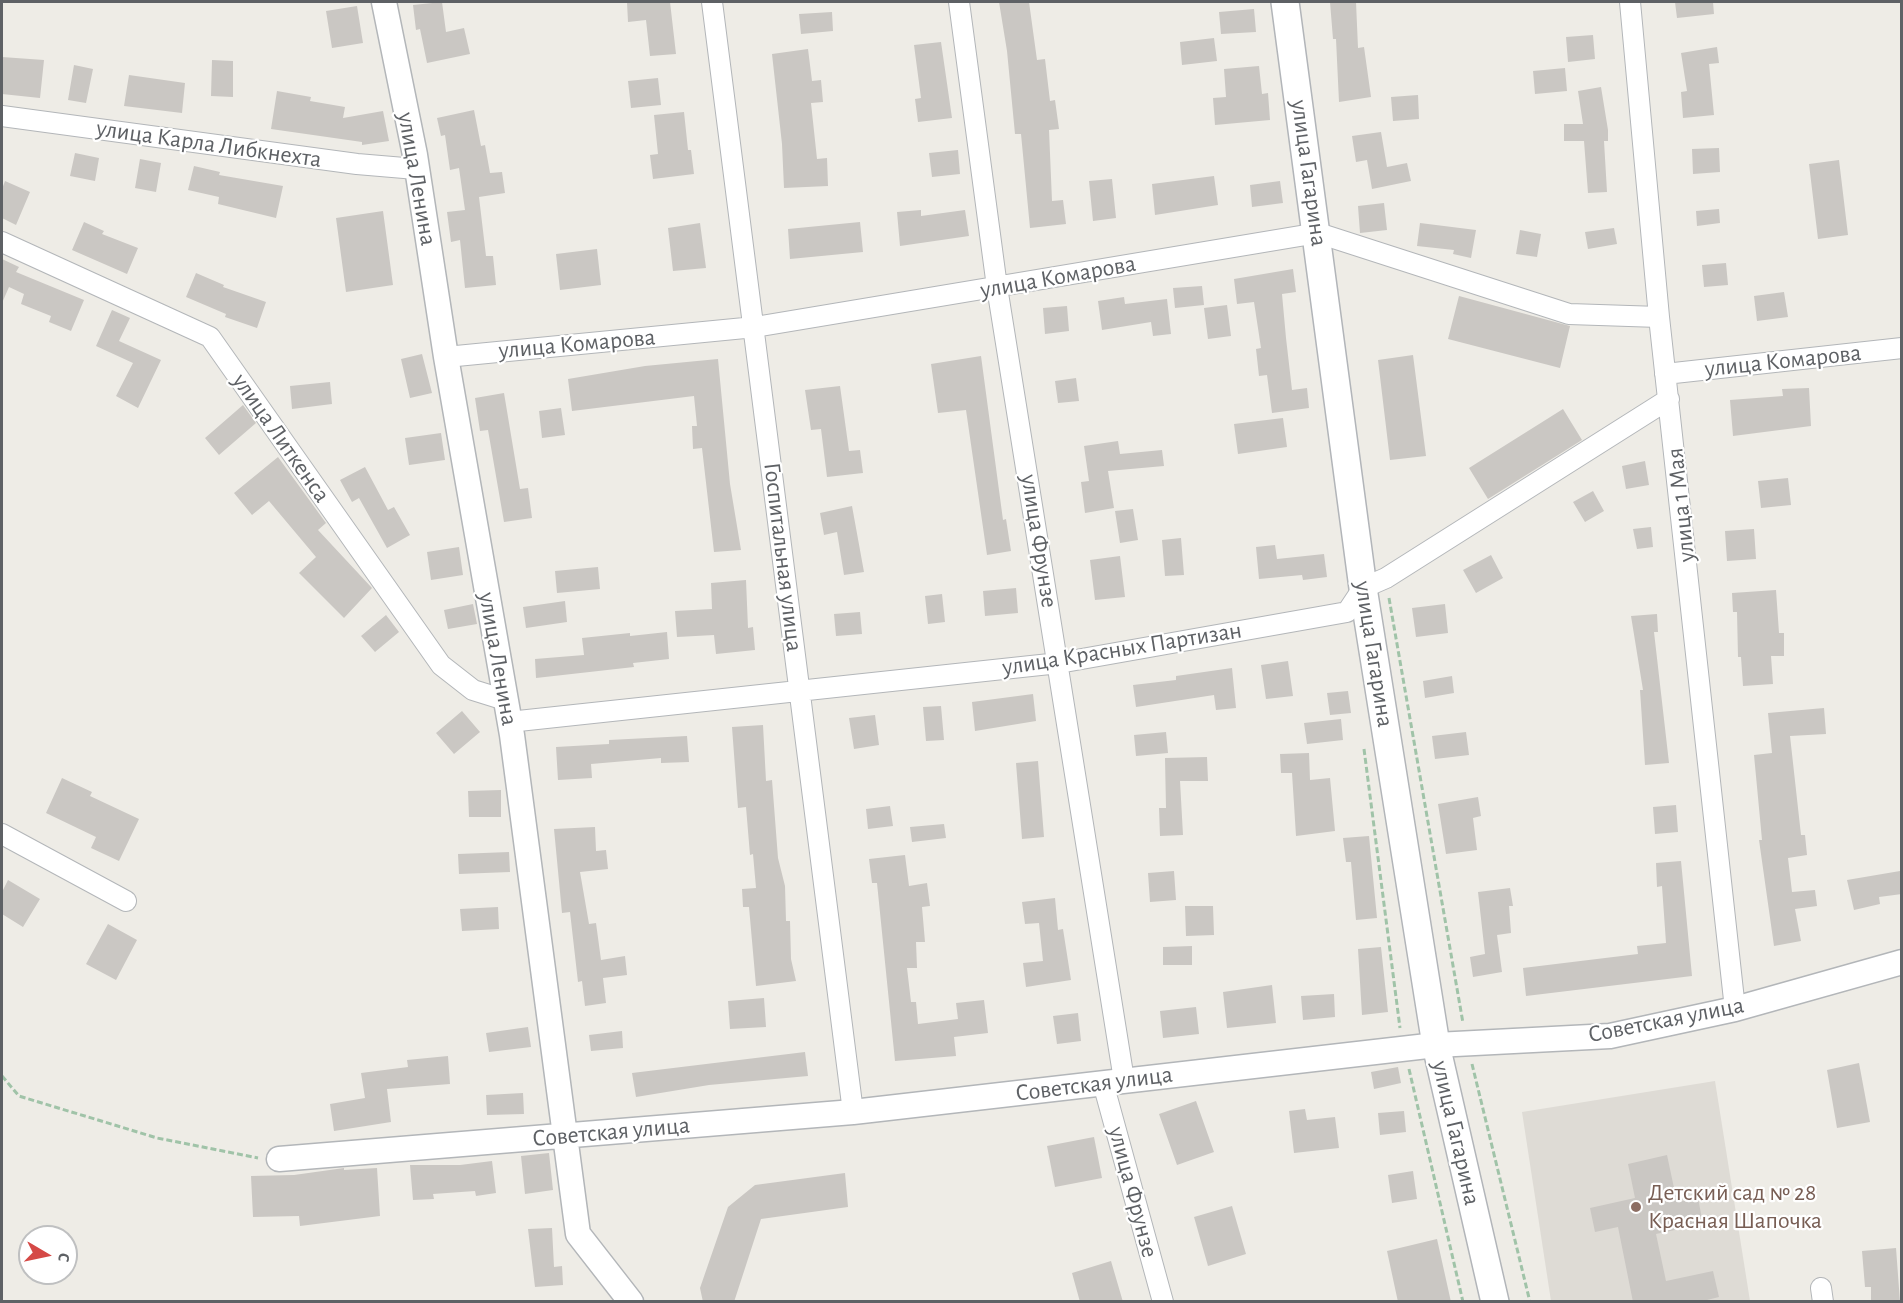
<!DOCTYPE html>
<html>
<head>
<meta charset="utf-8">
<style>
	body { margin:0 }
	#map { position:relative; width:1903px; height:1303px; overflow:hidden; background:#eeece6; font-family:"Alegreya Sans",sans-serif }
	canvas { display:block }
	.frame { position:absolute; inset:0; border:3px solid #5e6165; pointer-events:none }
	.north { position:absolute; left:18px; top:1225px; width:60px; height:60px; box-sizing:border-box; background:#fff; border:2px solid #bfc0c1; border-radius:50%; rotate:99deg; font-size:16px; font-weight:700; line-height:24px; text-align:center; color:#5e6165 }
	.north::after { content:''; display:block; margin:auto; width:21px; height:27px; background:#d54946; clip-path:polygon(50% 0,100% 100%,50% 72%,0 100%) }
</style>
</head>
<body>
<div id="map">
<canvas width="1903" height="1303"></canvas>
<div class="frame"></div>
<div class="north">С</div>
</div>
<script>
const ctx = document.querySelector('canvas').getContext('2d');
ctx.lineJoin = 'round';
function fillPath(path, color) { ctx.fillStyle = color; ctx.fill(path, 'evenodd'); }
function stroke(path, color, width, dash) { ctx.strokeStyle = color; ctx.lineWidth = width; ctx.lineCap = dash ? 'butt' : 'round'; ctx.setLineDash(dash || []); ctx.stroke(path); }
function write(font, color, halo, rows, align = 'center') {
  ctx.font = font + ' "Alegreya Sans",sans-serif'; ctx.lineWidth = 4.5; ctx.setLineDash([]); ctx.textBaseline = 'middle'; ctx.strokeStyle = halo; ctx.fillStyle = color; for (const [text, x, y, turn = 0] of rows) {
    ctx.save(); ctx.translate(x, y); ctx.rotate((+turn || 0) * Math.PI / 180); ctx.textAlign = isNaN(turn) ? turn : align; if (halo) ctx.strokeText(text, 0, 0); ctx.fillText(text, 0, 0); ctx.restore();
  }
}
const education = new Path2D(`
	M1715,1081L1750,1301H1551L1522,1112Z`);
const building = new Path2D(`
	M442,2L446,32L464,28L470,54L427,63L420,29L416,30L413,5Z
	M627,2H670L676,54L650,56L646,20L628,22Z
	M999,2H1029L1037,60L1045,59L1050,101L1055,100L1059,129L1049,130L1052,201L1063,200L1066,224L1030,228L1021,134H1015L1007,51Z
	M1330,2H1356L1358,48L1364,47L1371,97L1339,102L1336,39H1333Z
	M1675,2H1713L1714,14L1677,18Z
	M357,6L363,43L332,48L326,11Z
	M1254,9L1256,32L1221,34L1219,12Z
	M832,12L833,31L801,34L799,14Z
	M1593,35L1595,59L1568,62L1566,37Z
	M1214,38L1217,61L1182,65L1180,42Z
	M941,42L952,118L918,122L915,99L921,98L914,45Z
	M1717,47L1719,63L1709,64L1714,115L1683,118L1681,92L1687,91L1681,53Z
	M808,49L812,81L821,80L823,102L811,103L817,159L827,158L828,186L784,188L782,144L772,54Z
	M2,57L44,60L40,98L2,94Z
	M212,60L233,61V97L211,96Z
	M74,65L93,69L86,103L68,100Z
	M1259,66L1262,94L1268,93L1270,120L1215,125L1213,98L1226,97L1224,69Z
	M1565,68L1567,91L1535,94L1533,71Z
	M129,75L185,83L182,113L124,106Z
	M658,78L661,105L631,108L628,81Z
	M1601,87L1608,130V141H1604L1607,192L1588,193L1584,141H1564V124H1583L1578,91Z
	M277,91L311,97L310,101L345,107L343,118L383,111L389,141L362,145V142L271,129Z
	M1418,95L1419,119L1393,121L1391,97Z
	M474,110L481,146L485,145L490,173L502,172L505,193L479,197L486,256H493L496,285L465,288L460,240L451,242L447,212L465,210L459,168L450,170L445,135L441,136L437,118Z
	M684,112L688,150H691L694,174L653,179L650,155L658,154L654,115Z
	M1381,132L1387,167L1407,163L1411,181L1372,189L1367,160L1356,162L1352,136Z
	M1719,148L1720,172L1693,174L1692,149Z
	M958,150L960,174L932,177L929,153Z
	M75,153L99,158L95,181L70,176Z
	M140,159L161,163L156,192L135,188Z
	M1839,160L1848,235L1818,239L1809,164Z
	M194,166L220,172L219,175L283,186L276,218L218,204L219,197L188,190Z
	M1214,176L1218,205L1155,215L1152,184Z
	M1112,179L1116,218L1093,221L1089,181Z
	M5,181L30,192L16,225L2,218V189Z
	M1280,181L1283,203L1252,207L1250,185Z
	M1384,203L1387,230L1360,233L1358,206Z
	M1719,209L1720,223L1697,226L1696,211Z
	M921,210V216L965,210L969,236L900,246L897,212Z
	M383,211L393,285L346,292L336,218Z
	M84,222L104,231L102,234L138,248L127,274L72,250Z
	M860,222L863,252L790,259L788,229Z
	M700,223L706,268L673,271L668,228Z
	M1420,223L1476,230L1471,258L1453,254L1454,250L1417,246Z
	M1614,228L1617,244L1588,249L1585,232Z
	M1520,230L1541,234L1537,257L1516,254Z
	M597,249L601,285L560,290L556,254Z
	M2,259L19,267L16,272L84,300L71,331L49,322L51,316L21,304L24,294L9,287L2,303Z
	M1726,263L1728,285L1704,287L1702,265Z
	M1293,269L1296,292L1282,294L1286,338L1292,390L1307,388L1309,408L1272,413L1267,375L1259,376L1256,349L1261,348L1254,302L1237,304L1234,279Z
	M196,273L224,285L223,287L266,302L257,328L225,317L226,314L186,297Z
	M1202,286L1204,305L1175,308L1173,288Z
	M1784,292L1788,317L1757,321L1754,296Z
	M1459,296L1570,326L1560,368L1448,339Z
	M1124,297L1125,304L1167,299L1171,334L1153,336L1151,322L1102,330L1098,301Z
	M1227,305L1231,336L1208,339L1204,308Z
	M1067,306L1069,331L1045,334L1043,308Z
	M112,310L130,318L119,341L161,360L138,408L116,396L133,363L96,346Z
	M422,354L432,393L410,398L401,359Z
	M1413,355L1426,456L1390,460L1378,360Z
	M981,356L1003,520L1006,519L1011,551L987,555L966,410L938,413L931,364Z
	M718,359L730,484L741,550L714,552L702,448L693,449L692,426H697L694,396L572,411L568,379L645,366Z
	M1076,378L1079,401L1058,403L1055,381Z
	M330,382L332,404L292,409L290,386Z
	M840,386L849,451L860,450L863,473L827,477L821,429L811,430L805,390Z
	M1809,388L1811,426L1733,436L1730,400L1783,396L1782,389Z
	M504,393L520,489L528,488L532,518L504,522L488,430L480,431L475,398Z
	M243,405L256,423L219,455L205,438Z
	M561,408L565,435L542,438L539,411Z
	M1563,409L1582,440L1488,499L1469,468Z
	M1283,418L1287,447L1238,454L1234,424Z
	M441,433L445,460L409,465L405,438Z
	M1118,441L1120,454L1162,450L1164,466L1108,471L1114,508L1085,513L1081,482L1089,481L1084,446Z
	M278,457L326,523L318,530L372,588L344,618L299,573L316,557L269,501L252,515L234,493Z
	M1645,461L1649,485L1626,489L1622,466Z
	M365,467L388,510L394,507L410,535L387,548L359,498L352,502L340,480Z
	M1788,478L1791,505L1761,508L1758,481Z
	M1593,491L1604,511L1585,522L1573,502Z
	M852,506L864,572L844,575L837,532L824,535L820,513Z
	M1133,509L1138,540L1120,543L1115,511Z
	M1651,527L1653,547L1637,549L1633,529Z
	M1754,529L1756,559L1727,561L1725,531Z
	M1181,538L1184,575L1165,576L1162,540Z
	M1275,545L1277,559L1324,554L1327,577L1303,580L1302,575L1259,579L1256,547Z
	M459,547L463,575L431,580L427,552Z
	M1491,555L1503,578L1476,593L1463,570Z
	M1120,556L1125,597L1095,600L1090,560Z
	M598,567L600,589L557,593L555,571Z
	M746,580L748,628L753,627L755,650L716,654L714,635L677,637L675,611L712,609L711,583Z
	M1016,588L1018,613L985,616L983,591Z
	M1776,590L1779,633H1784V656H1771L1773,684L1743,686L1741,657H1738L1737,612H1733L1732,593Z
	M942,594L945,622L928,624L925,596Z
	M565,601L567,622L526,628L523,607Z
	M473,604L477,624L448,629L444,610Z
	M1445,604L1448,633L1416,637L1412,608Z
	M860,612L862,634L836,636L834,614Z
	M1657,614L1658,632H1654L1669,763L1645,765L1640,690H1643L1631,616Z
	M386,615L399,632L375,652L361,636Z
	M667,632L669,659L633,663L634,667L536,678L535,659L584,655L582,638L630,633V636Z
	M1288,661L1293,696L1266,699L1261,665Z
	M1232,668L1236,708L1216,710L1214,695L1136,707L1133,685L1176,680V676Z
	M1452,676L1454,693L1425,698L1423,681Z
	M1348,691L1351,713L1330,715L1327,693Z
	M1033,694L1036,721L975,731L972,702Z
	M941,706L944,740L926,741L923,707Z
	M1824,708L1826,734L1790,736L1801,835H1805L1807,855L1788,858L1792,892L1815,890L1817,906L1795,909L1801,941L1774,946L1759,840H1762L1754,755L1772,753L1768,713Z
	M462,711L480,732L454,754L436,733Z
	M875,715L879,745L854,749L849,718Z
	M1341,719L1343,740L1307,744L1304,723Z
	M763,725L766,781L772,780L778,858L785,886L786,921H790L791,959L796,981L756,986L749,907H743L742,889L756,888L753,854L750,855L746,807L738,808L732,727Z
	M1166,732L1168,753L1136,756L1134,735Z
	M1466,732L1469,755L1435,759L1432,736Z
	M687,736L689,762L661,763V758L591,764L592,778L558,780L556,747L609,744V740Z
	M1309,753L1310,780L1330,778L1335,831L1296,836L1292,773H1281L1280,754Z
	M1207,757L1208,781H1180L1183,835L1160,836L1159,808H1166L1165,758Z
	M1038,761L1044,837L1022,839L1016,763Z
	M62,778L92,792L90,796L139,819L119,861L91,848L96,837L46,813Z
	M501,790V817H469L468,791Z
	M1478,797L1481,816L1473,818L1477,850L1446,854L1438,804Z
	M1676,805L1678,832L1655,834L1653,807Z
	M890,806L893,826L868,829L866,809Z
	M944,824L946,838L912,842L910,827Z
	M595,827L596,851L606,850L608,869L580,872L589,924L596,923L601,960L625,956L627,975L603,978L606,1003L585,1006L582,981L578,982L570,912L562,913L554,829Z
	M1369,836L1377,918L1356,920L1351,862H1346L1343,838Z
	M509,852L510,872L459,874L458,854Z
	M905,855L909,886L927,883L930,906L922,907L925,942H916L917,968H907L911,1002H916L918,1024L958,1019L956,1003L984,1000L988,1033L954,1037L956,1056L895,1061L877,883H872L869,859Z
	M1681,861L1692,976L1526,996L1523,968L1638,954L1637,946L1666,943L1662,886L1657,887L1656,863Z
	M1174,871L1176,900L1150,902L1148,873Z
	M1900,871L1902,894L1879,897L1880,904L1854,910L1847,880Z
	M8,880L40,899L23,927L2,914V892Z
	M1510,888L1513,906H1509L1511,933L1497,935L1502,972L1473,977L1470,957L1485,954L1478,892Z
	M1055,898L1058,930L1063,929L1071,980L1026,987L1023,963L1043,961L1039,923L1025,924L1022,902Z
	M1185,906H1213L1214,935L1186,936Z
	M498,907L499,929L462,931L460,909Z
	M108,924L137,940L116,980L86,964Z
	M1192,946V965H1163V947Z
	M1381,947L1388,1012L1362,1015L1358,949Z
	M1272,985L1276,1023L1227,1028L1223,992Z
	M1334,994L1335,1017L1303,1020L1301,996Z
	M764,998L766,1027L730,1029L728,1001Z
	M1196,1007L1199,1034L1163,1038L1160,1011Z
	M1078,1013L1081,1041L1057,1044L1053,1016Z
	M528,1027L531,1047L489,1052L486,1033Z
	M622,1031L623,1048L591,1051L589,1035Z
	M805,1052L808,1076L709,1085L636,1097L632,1073Z
	M448,1056L450,1084L387,1089L391,1122L334,1131L330,1104L365,1098L361,1073L408,1067L407,1060Z
	M1859,1063L1870,1122L1837,1128L1827,1070Z
	M1398,1067L1401,1083L1374,1089L1371,1072Z
	M523,1093L524,1114L487,1115L486,1095Z
	M1196,1101L1214,1152L1177,1165L1159,1114Z
	M1305,1109L1307,1120L1335,1117L1339,1148L1294,1153L1289,1111Z
	M1404,1111L1406,1132L1380,1135L1378,1113Z
	M1094,1137L1102,1178L1055,1187L1047,1146Z
	M549,1153L553,1190L525,1194L521,1156Z
	M1667,1155L1677,1202L1698,1198L1703,1224L1656,1234L1666,1281L1713,1271L1719,1297L1699,1302H1633L1618,1227L1595,1232L1590,1208L1635,1198L1628,1164Z
	M492,1161L496,1193L476,1196L475,1191L433,1194L434,1199L413,1200L410,1165H460Z
	M344,1168V1170L377,1168L380,1216L300,1226L299,1216L253,1217L251,1176L294,1175Z
	M1413,1171L1417,1199L1392,1203L1388,1175Z
	M845,1173L848,1207L761,1219L734,1302H703L700,1288L728,1207L755,1185Z
	M1232,1206L1246,1254L1208,1266L1194,1217Z
	M552,1228L554,1267L562,1266L563,1285L535,1287L528,1229Z
	M1437,1239L1451,1302H1398L1387,1251Z
	M1896,1248L1900,1302H1871V1287H1865L1862,1251Z
	M1111,1261L1123,1302H1080L1072,1273Z`);
const path = new Path2D(`
	M1389,598L1463,1023
	M1364,749L1400,1028
	M1472,1064L1530,1302
	M1409,1069L1463,1302
	M2,1076L19,1096L157,1138L258,1158`);
const minor = new Path2D(`
	M712,2L853,1112
	M959,2L997,287L1124,1080
	M1630,2L1659,317L1735,1009
	M2,116L357,164L416,169
	M2,242L210,337L441,665L473,690L505,700
	M446,357L755,327L1318,233L1569,314L1659,317
	M1665,374L1902,348
	M509,722L1059,663L1347,612L1363,588L1386,578L1669,399
	M2,834L126,901
	M1103,1083L1163,1302
	M1821,1288L1823,1302`);
const tertiary = new Path2D(`
	M384,2L415,155L446,357L512,735L578,1234L631,1302
	M279,1159L853,1112L1436,1045L1610,1036L1735,1009L1902,962`);
const secondary = new Path2D(`
	M1285,2L1363,588L1436,1045L1495,1302`);
const markers = [
	[1636,1207,6,"#8d6e63"]
];
const streetNames = [
	["улица Карла Либкнехта",209,144,8],
	["улица Гагарина",1309,173,82],
	["улица Ленина",417,179,80],
	["улица Комарова",1058,277,-10],
	["улица Комарова",577,344,-5],
	["улица Комарова",1783,361,-6],
	["улица Литкенса",281,438,55],
	["улица 1 Мая",1681,505,-96],
	["улица Фрунзе",1039,541,81],
	["Госпитальная улица",783,557,83],
	["улица Красных Партизан",1122,649,-9],
	["улица Гагарина",1374,654,81],
	["улица Ленина",498,659,80],
	["Советская улица",1666,1020,-11],
	["Советская улица",1094,1084,-7],
	["Советская улица",611,1132,-5],
	["улица Гагарина",1456,1133,77],
	["улица Фрунзе",1133,1192,75]
];
const educationNames = [
	["Детский сад № 28",1648,1193],
	["Красная Шапочка",1648,1221]
];
fillPath(education, '#dedbd5');
fillPath(building, '#cac7c3');
stroke(minor, '#b3b6b9', 22);
stroke(tertiary, '#b3b6b9', 27);
stroke(secondary, '#b2b5b9', 30);
stroke(path, '#a0c3a8', 3, [6, 3]);
stroke(minor, '#fff', 20);
stroke(tertiary, '#fff', 24);
stroke(secondary, '#fff', 27);
for (const [x, y, r, color] of markers) { const dot = new Path2D(); dot.arc(x, y, r, 0, 2 * Math.PI); ctx.fillStyle = color; ctx.fill(dot); stroke(dot, '#fff', 2); }
write('24px', '#5e6165', '#fff', streetNames);
write('24px', '#785e54', '#fff', educationNames, 'left');
</script>
</body>
</html>
